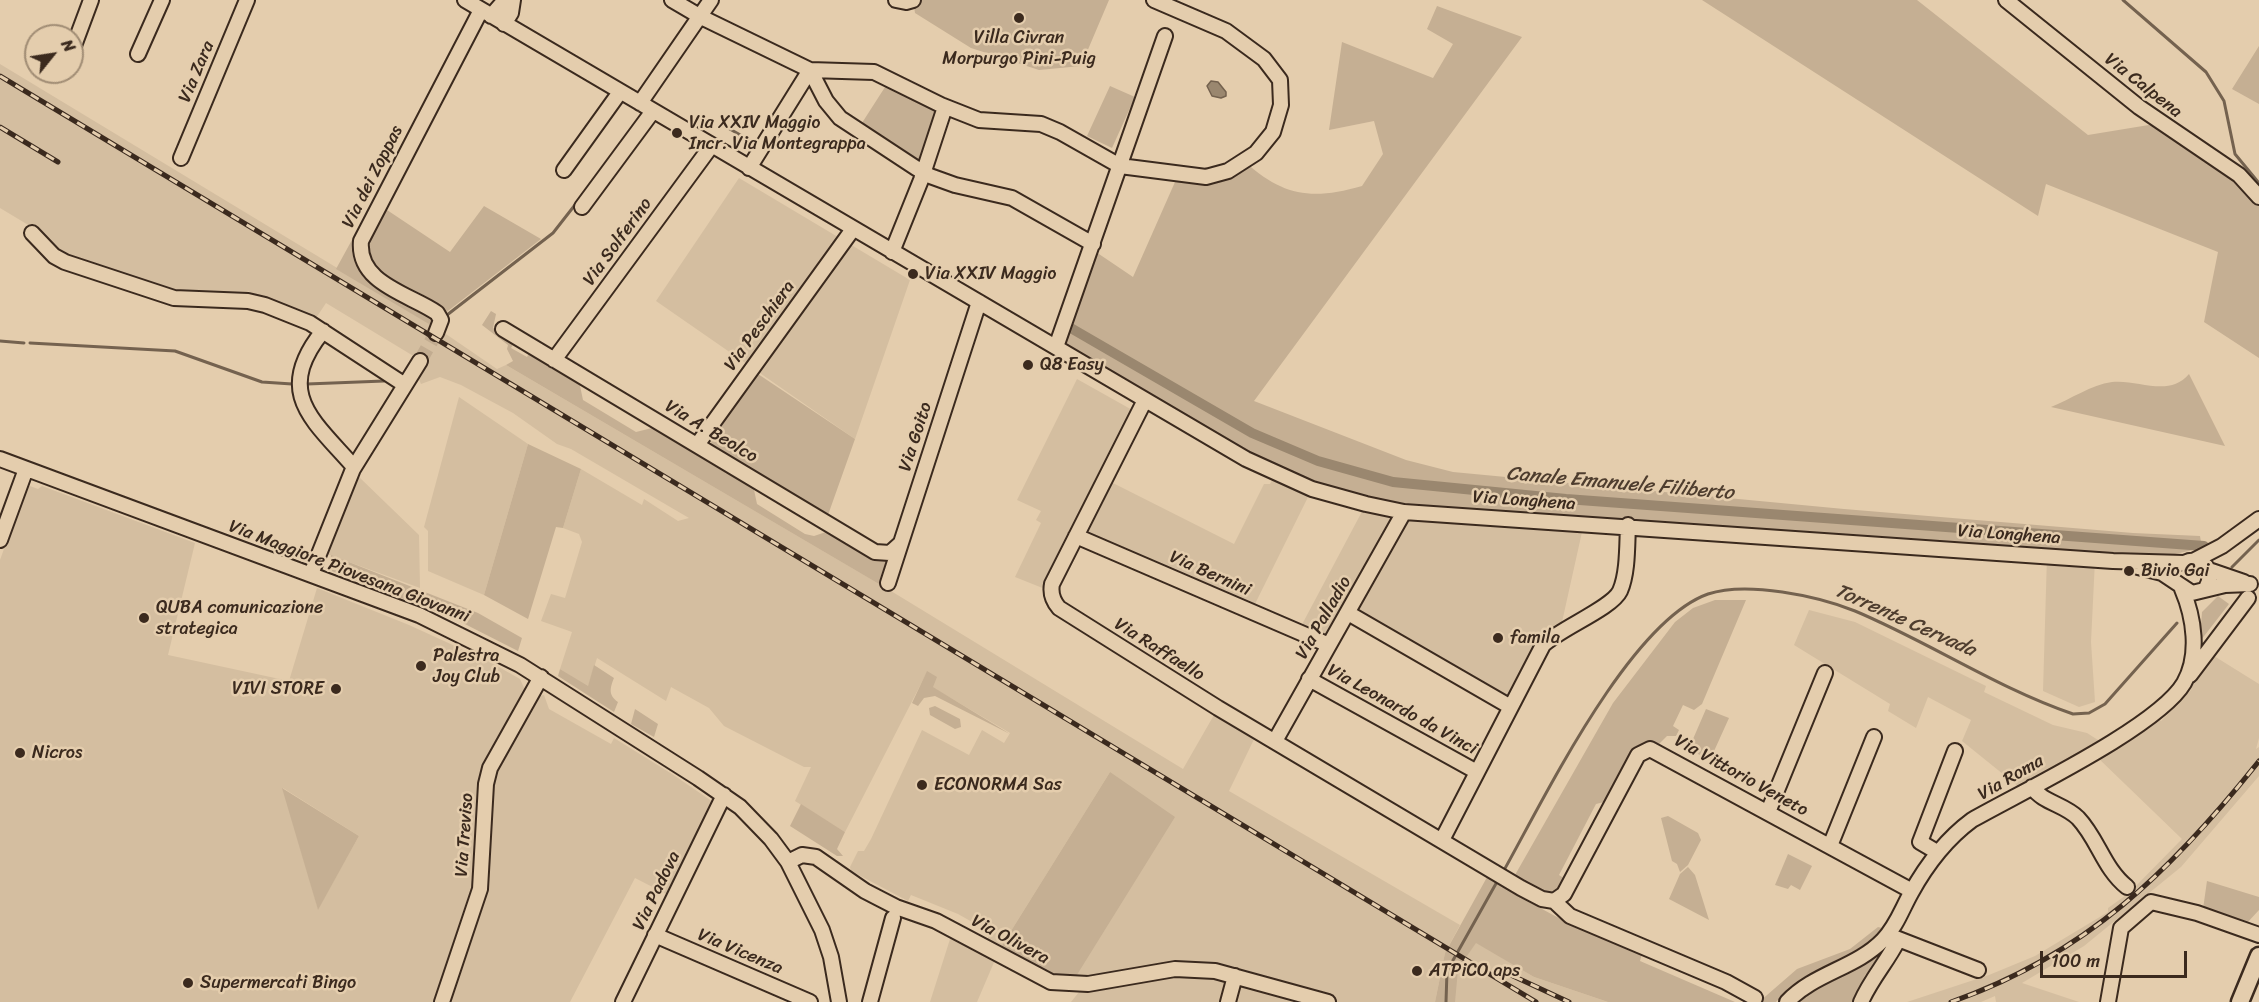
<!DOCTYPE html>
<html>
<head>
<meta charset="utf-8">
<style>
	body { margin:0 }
	#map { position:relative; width:2259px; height:1002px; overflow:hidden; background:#e4cdad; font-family:Sriracha,sans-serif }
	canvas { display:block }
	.north { position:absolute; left:24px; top:24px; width:60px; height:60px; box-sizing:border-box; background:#e4cdad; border:2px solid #a08c74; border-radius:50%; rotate:60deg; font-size:16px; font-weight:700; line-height:24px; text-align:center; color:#3b2a1e }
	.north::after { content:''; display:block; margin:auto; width:21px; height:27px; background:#3b2a1e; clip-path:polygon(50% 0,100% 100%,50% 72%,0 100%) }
	.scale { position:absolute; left:2040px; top:951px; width:147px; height:27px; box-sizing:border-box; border:3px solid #3b2a1e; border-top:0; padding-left:8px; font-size:18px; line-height:21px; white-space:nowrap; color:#3b2a1e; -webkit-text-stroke:4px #e4cdad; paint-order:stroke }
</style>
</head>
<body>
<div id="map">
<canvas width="2259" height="1002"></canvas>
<div class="north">N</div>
<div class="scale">100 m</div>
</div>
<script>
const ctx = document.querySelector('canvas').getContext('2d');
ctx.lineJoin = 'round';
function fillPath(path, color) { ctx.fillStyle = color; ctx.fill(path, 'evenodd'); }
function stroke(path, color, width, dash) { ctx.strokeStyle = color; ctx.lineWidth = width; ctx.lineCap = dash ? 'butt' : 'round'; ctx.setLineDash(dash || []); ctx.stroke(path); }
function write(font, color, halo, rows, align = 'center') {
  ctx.font = font + ' Sriracha,sans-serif'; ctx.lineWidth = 5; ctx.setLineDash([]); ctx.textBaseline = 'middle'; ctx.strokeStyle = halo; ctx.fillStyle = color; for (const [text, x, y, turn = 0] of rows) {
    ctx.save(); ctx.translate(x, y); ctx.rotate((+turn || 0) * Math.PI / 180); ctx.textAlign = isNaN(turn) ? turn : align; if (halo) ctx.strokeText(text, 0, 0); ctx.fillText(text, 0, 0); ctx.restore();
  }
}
const built = new Path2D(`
	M0,64L443,332L497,369L506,365L891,591L1183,769L1218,708L1258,731L1229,791L1460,925L1445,953L1435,1002H1071L1079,992L1075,978L1110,772L1001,947L987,940L990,932L958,914L911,895L908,901L851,871L850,867L858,851H864L871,839L922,730L969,755L982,730L1004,743L1010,733L932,687L927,672L845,832L795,801L811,767H804L724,726L709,708L671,687L666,701L597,658L588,687L560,669L572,632L541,621L551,594L565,598L582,542L579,534L563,528L581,469L642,505L644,499L678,521L689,518L571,449L557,444L513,413L461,385L440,377L421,384L418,377L425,363L326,303L314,321L248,291L244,297L178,294L64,257L40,232L0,208Z
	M739,178L910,280L855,439L656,301Z
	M1077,379L1134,411L1105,479L1234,544L1264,484H1270L1275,475L1312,489L1251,612L1076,536L1050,591L1015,577L1041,523L1036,520L1041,511L1017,500Z
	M459,397L528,444L484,595L428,571V531L424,527Z
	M358,476L419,535L420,588L327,554Z
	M27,485L38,489L42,486L195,543L168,655L289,681L317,588L409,625L490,662L520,679L525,690L535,697L544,695L549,709L611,744L614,738L672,774L719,806L674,898L635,878L570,1002H0V560ZM283,788L359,836L318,909Z
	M1366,504L1584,523L1560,631L1509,706L1349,613L1329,645L1298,632Z
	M2047,556L2095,560L2091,642L2095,702L2079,707L2043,691Z
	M1809,610L1855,622L1986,686L1984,692L2053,725L2087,733L2098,740L2116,739L2153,714L2161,721L2191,690L2193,682L2214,656L2259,684V738L2256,749L2259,747V776L2181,867L2084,946L2022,983L2079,1002H1996L1995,996L1981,1002H1907L1989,975L2035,956L2108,912V908L2129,893L2182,839L2097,757L2024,791L1962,741L1971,720L1928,697L1916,728L1888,711L1890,704L1794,645Z
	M951,936L995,960L977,1002H930Z
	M1476,942L1534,977L1608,1002H1455V981L1458,969Z`);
const green = new Path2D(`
	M913,0H1109L1081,66L1039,70L971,48L915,13Z
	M1702,0H1917L2088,135L2161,123L2259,197V358L2204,322L2218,252L2046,184L2038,216Z
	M1437,6L1522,37L1254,401L1406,460L1453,472L1844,509L2133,533L2200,536L2202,548L2175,554H2158L2157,557L1423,514L1312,489L1056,347L1096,252L1133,277L1175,182L1182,174L1206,177L1245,162C1284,197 1313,200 1362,186L1383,154L1374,121L1329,130L1342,42L1433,78L1453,44L1427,29Z
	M2259,46V104L2232,89Z
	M887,84L936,111L919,160L860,126Z
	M1110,86L1135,97L1112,148L1087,136Z
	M484,206L541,239L444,314C412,268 338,294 384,208L450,252Z
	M353,238C343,281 401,300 431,317L434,327L336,269Z
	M491,311L496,314L493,328L514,343L511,348L527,357L530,351L579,381L583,400L636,432L656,427L753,485L757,504L805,534L814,536L829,531L878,560L890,559L884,587L506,365L513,361L507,349L508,345L482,325Z
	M758,374L855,439L828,515L711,444L712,437Z
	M2189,374L2225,446L2051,407C2071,399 2091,385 2112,382C2138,379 2169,398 2189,374Z
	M528,444L581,469L563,528L556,527L528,619L484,595Z
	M331,555L478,613L522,638L518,651L455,619L329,570Z
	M2218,596L2229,604L2201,640L2206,645L2199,652L2202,612Z
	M1715,600H1746L1702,704L1694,710L1683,705L1673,726L1679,730L1676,736H1667L1659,744L1637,747L1608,801L1596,804L1559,875L1565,879L1559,890L1546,894L1515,875L1613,703L1675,622L1693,608Z
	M594,665L614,678C610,688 608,695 618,702L614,712L558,676L560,669L588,686Z
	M927,671L937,677L933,687L1010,734L935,696L924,698L918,706L912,703Z
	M935,706L960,719L961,727L955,729L930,715L929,708Z
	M635,709L658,724L654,737L631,724Z
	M1706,709L1729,718L1710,760L1694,752L1690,746Z
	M1110,772L1175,817L1075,978L1049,974L1001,947Z
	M282,788L359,836L318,910Z
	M801,804L845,832L837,849L843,856H837L790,826Z
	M1668,816L1698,833L1701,840L1688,865L1680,872L1677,864L1672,861L1661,818Z
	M1788,854L1812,866L1800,890L1791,885L1788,889L1775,885Z
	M1688,867L1695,875L1709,920L1669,899L1680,874Z
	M1491,870C1531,912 1590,932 1642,954L1640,961L1735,1002H1608L1534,977L1476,943L1458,969L1455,1002H1435L1445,953Z
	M2207,881L2259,897V910L2247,923L2203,909Z
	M1878,927L1882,928C1853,962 1806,968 1776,1002H1759L1797,969L1850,949Z
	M1887,949L1882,960L1865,975L1856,1002H1798C1824,979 1860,971 1887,949Z`);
const water = new Path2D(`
	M1211,81L1218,82L1226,92V96L1221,98L1212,96L1207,86Z`);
const stream = new Path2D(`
	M2123,0L2206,72L2224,101L2235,154L2259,183
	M728,128L758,145
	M447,315L553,233L578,201
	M0,341L24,343
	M30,343L175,351L262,382L292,384
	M307,384L384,381
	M2232,567L2259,540
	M1503,872C1544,799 1629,622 1708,594C1747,581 1818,596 1855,611C1929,642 1997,688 2073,714L2089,713L2105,704L2177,623
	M1446,1002L1447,971L1498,880`);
const canal = new Path2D(`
	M1069,327L1252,433L1318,461L1393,482L1566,499L2204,546`);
const minorTunnel = new Path2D(`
	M420,361L436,333`);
const minor = new Path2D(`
	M465,0L1246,459L1312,489L1366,504L1404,512L2113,561L2184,563C2202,554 2216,571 2206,588
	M672,0L701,17L810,70L874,72L941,105L979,120L1041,124L1060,132L1120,166L1206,177L1228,171L1256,153L1273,132L1281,105L1280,80L1264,59L1226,31L1154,0
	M896,0L906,2L913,0
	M2006,0L2139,107L2239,175L2259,197
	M491,16L505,0
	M504,24L511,13L513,0
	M72,51L91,0
	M138,54L162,0
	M810,70L826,101L840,118L916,168L930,176L955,185L1012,198L1093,244
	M640,103L711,0
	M181,158L247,0
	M749,168L810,70
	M564,170L620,92
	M582,207L653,111
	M32,233L54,256L65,262L174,298L248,301L265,305L310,323L405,385
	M892,252L921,180L945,107
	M503,329L875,552L890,553L900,544
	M323,331C273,393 313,420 354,467
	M436,333L441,320L437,313C410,294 357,284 361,241L481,10
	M1056,347L1165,36
	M554,360L712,145
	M1145,400L1052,584C1050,594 1053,601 1059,608L1218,708L1521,888L1542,899L1554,901
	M697,445L853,229
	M0,459L419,615L520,665L698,778L740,807L771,839L788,862L822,930L831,957L839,1002
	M1076,536L1329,645
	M0,540L26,469
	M2195,560L2222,546L2259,519
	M2138,567L2162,573L2192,593L2225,585L2250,584
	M2209,570L2244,582
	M311,574L353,469L420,361
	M888,583L979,302
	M1348,613L1509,706
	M2190,675L2248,598
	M1309,679L1477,772
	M1275,741L1404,512
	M2032,787C2043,803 2064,804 2078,818C2098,839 2104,869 2127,887
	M1768,812L1825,673
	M1442,840L1543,645C1561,628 1612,608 1620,591C1628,573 1627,545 1628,525
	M1830,846L1874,737
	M1937,852L1920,842L1955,751
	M788,862L802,855L816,857L865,891L896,907L936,921L1051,982L1088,984L1175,969L1215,971L1328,1002
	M1554,901L1564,894L1638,755L1650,749L1912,891
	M1554,901L1570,916L1726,982L1755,998
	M655,935L810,1002
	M1888,935L1978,970
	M442,1002L480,889L486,784L490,768L541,677
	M623,1002L724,795
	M870,1002L893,918
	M1228,1002L1235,976
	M1787,1002C1814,973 1856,968 1883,940C1896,927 1902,909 1911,893C1927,864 1945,840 1972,820C2021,792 2158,727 2184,683C2200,655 2194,617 2182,589
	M1861,1002C1871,979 1887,962 1898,940
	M2108,1002L2121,928L2151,902L2197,913L2259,935`);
const major = new Path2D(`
	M2240,1002L2259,956`);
const rail = new Path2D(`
	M0,76L1536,1002
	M0,127L58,162
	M1498,969L1569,1002
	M1951,1002C2086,955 2172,870 2259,761`);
const markers = [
	[1019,18,6,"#3b2a1e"],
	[677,133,6,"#3b2a1e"],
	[913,274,6,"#3b2a1e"],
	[1028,365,6,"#3b2a1e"],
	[2129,571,6,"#3b2a1e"],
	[144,618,6,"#3b2a1e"],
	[1498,638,6,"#3b2a1e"],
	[421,666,6,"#3b2a1e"],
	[336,689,6,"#3b2a1e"],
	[20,753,6,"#3b2a1e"],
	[922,785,6,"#3b2a1e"],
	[1417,971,6,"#3b2a1e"],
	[188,983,6,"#3b2a1e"]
];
const poiNames = [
	["Villa Civran",1019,38,"center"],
	["Morpurgo Pini-Puig",1019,59,"center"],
	["Via XXIV Maggio",689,123],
	["Incr. Via Montegrappa",689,144],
	["Via XXIV Maggio",925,274],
	["Q8 Easy",1040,365],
	["Bivio Gai",2141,571],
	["QUBA comunicazione",156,608],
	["strategica",156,629],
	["famila",1510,638],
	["Palestra",433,656],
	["Joy Club",433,677],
	["VIVI STORE",324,689,"right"],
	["Nicros",32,753],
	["ECONORMA Sas",934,785],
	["ATPiCO aps",1429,971],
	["Supermercati Bingo",200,983]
];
const streetNames = [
	["Via Zara",197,72,-67],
	["Via Calpena",2143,86,38],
	["Via dei Zoppas",373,177,-63],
	["Via Solferino",618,242,-54],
	["Via Peschiera",760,326,-54],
	["Via A. Beolco",711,432,31],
	["Via Goito",916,437,-72],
	["Via Longhena",1524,501,4],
	["Via Longhena",2009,535,4],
	["Via Maggiore Piovesana Giovanni",349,572,21],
	["Via Bernini",1210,574,24],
	["Via Palladio",1324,618,-60],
	["Via Raffaello",1159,650,32],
	["Via Leonardo da Vinci",1402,710,29],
	["Via Vittorio Veneto",1741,776,29],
	["Via Roma",2011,778,-30],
	["Via Treviso",465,835,-86],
	["Via Padova",657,891,-64],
	["Via Olivera",1010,940,28],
	["Via Vicenza",740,952,23]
];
const waterNames = [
	["Canale Emanuele Filiberto",1620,484,5],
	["Torrente Cervada",1905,621,24]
];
fillPath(built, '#d4bea0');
fillPath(green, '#c5af93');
fillPath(water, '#9a876f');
stroke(water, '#74624f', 1.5);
stroke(stream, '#74624f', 3);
stroke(canal, '#9a876f', 10);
stroke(minorTunnel, '#c2ac90', 14, [14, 7]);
stroke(minor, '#3b2a1e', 18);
stroke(major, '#3b2a1e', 21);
stroke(minor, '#e4cdad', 14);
stroke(major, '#e4cdad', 16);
stroke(rail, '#3b2a1e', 5);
stroke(rail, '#e4cdad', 3, [9]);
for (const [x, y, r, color] of markers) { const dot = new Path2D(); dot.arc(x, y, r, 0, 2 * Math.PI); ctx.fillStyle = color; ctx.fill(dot); stroke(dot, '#e4cdad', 2); }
write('18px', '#3b2a1e', '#e4cdad', poiNames, 'left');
write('18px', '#3b2a1e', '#e4cdad', streetNames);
write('italic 20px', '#4e3d2e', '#e4cdad', waterNames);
</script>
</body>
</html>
